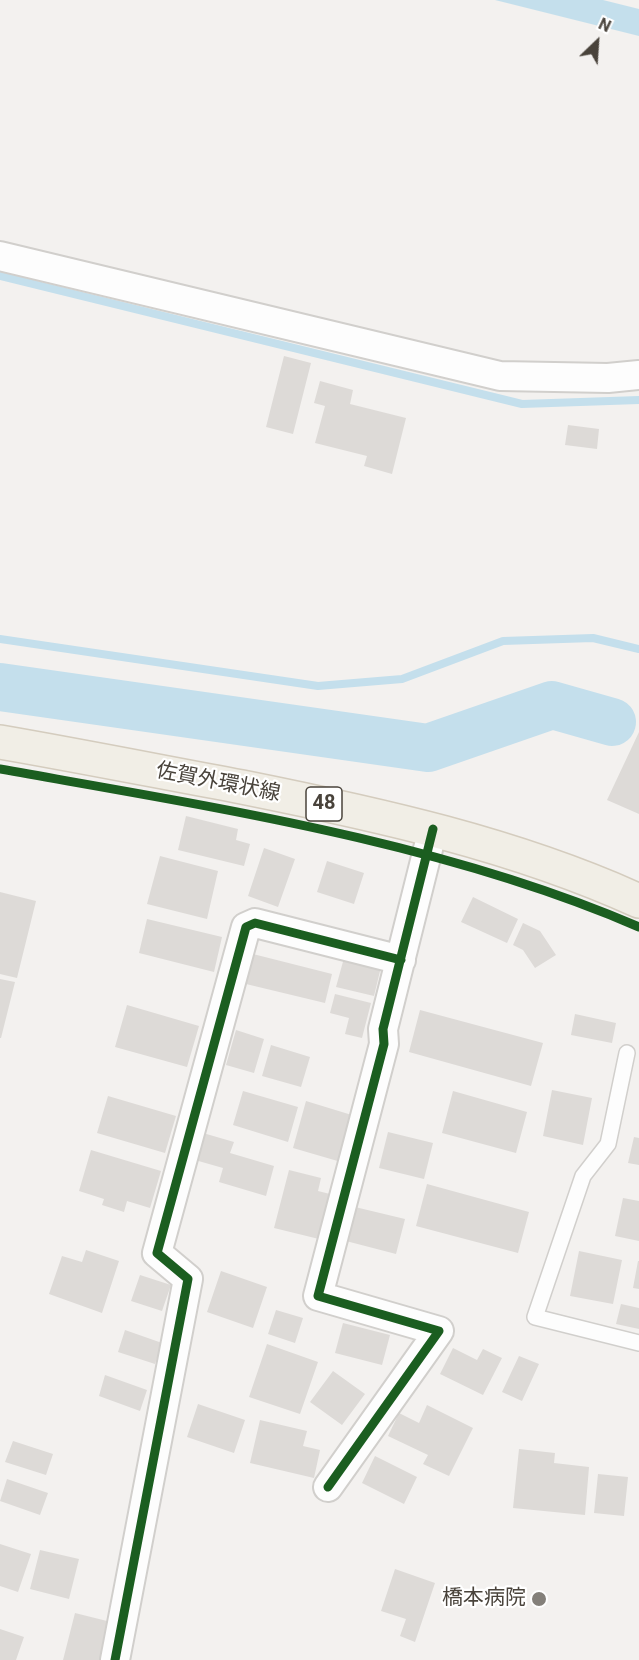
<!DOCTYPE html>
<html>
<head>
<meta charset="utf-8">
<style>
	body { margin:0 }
	#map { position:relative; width:639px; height:1660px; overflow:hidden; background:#f3f1ef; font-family:Roboto,sans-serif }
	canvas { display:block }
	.north { position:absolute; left:567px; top:12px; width:60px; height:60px; -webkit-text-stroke:4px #fff; paint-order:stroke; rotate:25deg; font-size:16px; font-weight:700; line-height:24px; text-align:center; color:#49433b }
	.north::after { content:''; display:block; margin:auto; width:21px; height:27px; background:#49433b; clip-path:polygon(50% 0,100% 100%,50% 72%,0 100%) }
</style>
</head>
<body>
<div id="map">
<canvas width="639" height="1660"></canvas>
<div class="north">N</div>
</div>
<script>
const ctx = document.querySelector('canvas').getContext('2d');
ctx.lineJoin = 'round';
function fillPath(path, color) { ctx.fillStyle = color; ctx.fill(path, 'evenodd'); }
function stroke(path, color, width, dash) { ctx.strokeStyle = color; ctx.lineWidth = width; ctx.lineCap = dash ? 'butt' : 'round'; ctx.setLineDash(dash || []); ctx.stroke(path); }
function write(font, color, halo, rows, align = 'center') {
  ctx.font = font + ' Roboto,"Noto Sans JP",sans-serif'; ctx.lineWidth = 4.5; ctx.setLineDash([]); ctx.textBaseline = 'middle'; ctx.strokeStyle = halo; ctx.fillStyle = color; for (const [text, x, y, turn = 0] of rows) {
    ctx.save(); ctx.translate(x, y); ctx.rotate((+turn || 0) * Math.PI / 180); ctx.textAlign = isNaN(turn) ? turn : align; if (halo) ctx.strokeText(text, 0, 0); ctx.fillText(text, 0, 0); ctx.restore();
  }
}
const water = new Path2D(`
	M495,0H603L639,9V36Z`);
const stream = new Path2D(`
	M0,276L522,404L639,400
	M0,639L318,686L402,679L503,641L593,638L639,649`);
const river = new Path2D(`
	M0,687L428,748L552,705L612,722`);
const building = new Path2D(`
	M284,356L311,363L293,434L266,427Z
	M320,381L353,390L350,404L406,418L392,474L364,466L367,456L315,443L325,406L314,403Z
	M568,425L599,429L597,449L565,445Z
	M639,732V814L607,800Z
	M186,816L238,829L236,840L250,844L244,866L178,850Z
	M264,848L295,859L278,907L248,896Z
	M160,856L218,871L207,919L147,904Z
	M327,861L364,873L354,904L317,892Z
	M0,892L36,901L17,978L0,974Z
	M473,897L518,919L507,943L461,922Z
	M147,919L222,937L214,972L139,953Z
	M523,923L540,931L556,955L535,968L523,950L513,945Z
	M253,954L332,974L325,1003L246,984Z
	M344,958L381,967L374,996L336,987Z
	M0,979L15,982L1,1038H0Z
	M335,994L371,1003L362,1038L345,1034L349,1018L330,1013Z
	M127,1005L199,1026L187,1067L115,1047Z
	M420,1010L543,1043L531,1086L409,1052Z
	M575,1014L616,1023L612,1043L571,1035Z
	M236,1030L264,1039L254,1073L226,1065Z
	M271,1045L310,1057L301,1087L262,1076Z
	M552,1090L592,1098L583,1145L543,1136Z
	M243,1091L298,1107L288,1142L233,1125Z
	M453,1091L527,1112L516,1153L442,1133Z
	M108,1096L176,1116L165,1153L97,1133Z
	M306,1101L355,1116L341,1162L293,1148Z
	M388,1132L433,1143L424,1179L379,1168Z
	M203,1133L234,1142L230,1153L274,1166L266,1196L219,1182L223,1168L195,1160Z
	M634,1137L639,1138V1165L628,1163Z
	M91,1150L161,1171L150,1208L127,1201L124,1212L102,1205L104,1199L79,1191Z
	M289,1170L321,1178L318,1191L334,1195L323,1240L274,1228Z
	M427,1184L529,1212L518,1253L416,1226Z
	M623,1198L639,1201V1241L615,1236Z
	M355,1207L405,1219L396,1254L346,1241Z
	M86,1250L119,1261L102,1313L49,1294L62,1256L82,1262Z
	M579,1251L622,1260L613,1304L570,1296Z
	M638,1261H639V1289L633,1288Z
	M221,1271L267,1287L253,1328L207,1312Z
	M140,1275L171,1285L162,1311L131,1301Z
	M621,1304L639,1308V1329L616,1324Z
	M276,1310L303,1318L295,1343L268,1334Z
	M343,1323L390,1335L382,1365L335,1353Z
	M125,1330L162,1343L155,1364L118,1352Z
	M267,1344L318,1362L300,1414L249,1397Z
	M453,1348L477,1360L483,1349L502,1358L483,1395L440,1374Z
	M519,1356L539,1364L522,1401L502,1392Z
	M333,1371L365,1394L342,1425L310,1402Z
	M105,1375L147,1390L140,1411L99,1396Z
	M198,1404L245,1420L234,1453L187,1437Z
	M427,1405L473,1428L449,1476L423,1464L428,1455L388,1436L399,1413L419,1423Z
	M260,1420L307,1431L303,1446L320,1450L314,1478L250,1463Z
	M13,1441L53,1454L46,1475L5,1462Z
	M519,1449L555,1453L554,1463L589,1467L585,1515L513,1508Z
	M375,1456L417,1477L404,1504L362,1483Z
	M598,1474L628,1477L624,1516L594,1513Z
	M7,1479L48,1493L40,1515L0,1501Z
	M0,1544L31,1554L18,1592L0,1586Z
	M40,1550L79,1559L69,1599L30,1589Z
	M395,1569L435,1583L415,1642L400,1636L406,1619L381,1611Z
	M75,1613L111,1622L101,1660H63Z
	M0,1629L24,1637L16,1660H0Z`);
const lane = new Path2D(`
	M627,1053L608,1144L583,1176L535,1317L639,1343`);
const street = new Path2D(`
	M0,256L500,376L608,378L639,375
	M328,1487L439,1331L318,1296L384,1044L383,1029L433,829
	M115,1660L188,1279L157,1253L246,927L255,923L401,960`);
const primary = new Path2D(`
	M0,742C81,756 161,772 242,787C376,814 514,844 639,901`);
const cycleway = new Path2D(`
	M0,769C212,807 440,841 639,927
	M328,1487L439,1331L318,1296L384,1044L383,1029L433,829
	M115,1660L188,1279L157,1253L246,927L255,923L401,960`);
const markers = [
	[539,1599,8,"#84807a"]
];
const shields = [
	[324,804,36]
];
const shieldNames = [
	["48",324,804]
];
const streetNames = [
	["佐賀外環状線",218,783,11]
];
const poiNames = [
	["橋本病院",526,1599]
];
fillPath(water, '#c4dfec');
stroke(stream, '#c4dfec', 8);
stroke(river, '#c4dfec', 48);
fillPath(building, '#dddad7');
stroke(lane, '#d1cfcc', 18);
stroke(street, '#d1cfcc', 32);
stroke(primary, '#d4ccbe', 36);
stroke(lane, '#fdfdfd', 15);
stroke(street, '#fdfdfd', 28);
stroke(primary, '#f1eee6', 33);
stroke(cycleway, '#1b5e20', 9);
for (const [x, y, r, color] of markers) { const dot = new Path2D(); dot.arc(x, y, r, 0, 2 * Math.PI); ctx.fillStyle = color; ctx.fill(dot); stroke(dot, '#fff', 2); }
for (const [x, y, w] of shields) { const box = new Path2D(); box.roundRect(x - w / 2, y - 17, w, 34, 4.5); ctx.fillStyle = '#fff'; ctx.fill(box); stroke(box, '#49433b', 1.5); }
write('bold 20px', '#49433b', null, shieldNames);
write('21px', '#49433b', '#fff', streetNames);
write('21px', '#49433b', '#fff', poiNames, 'right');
</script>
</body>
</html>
